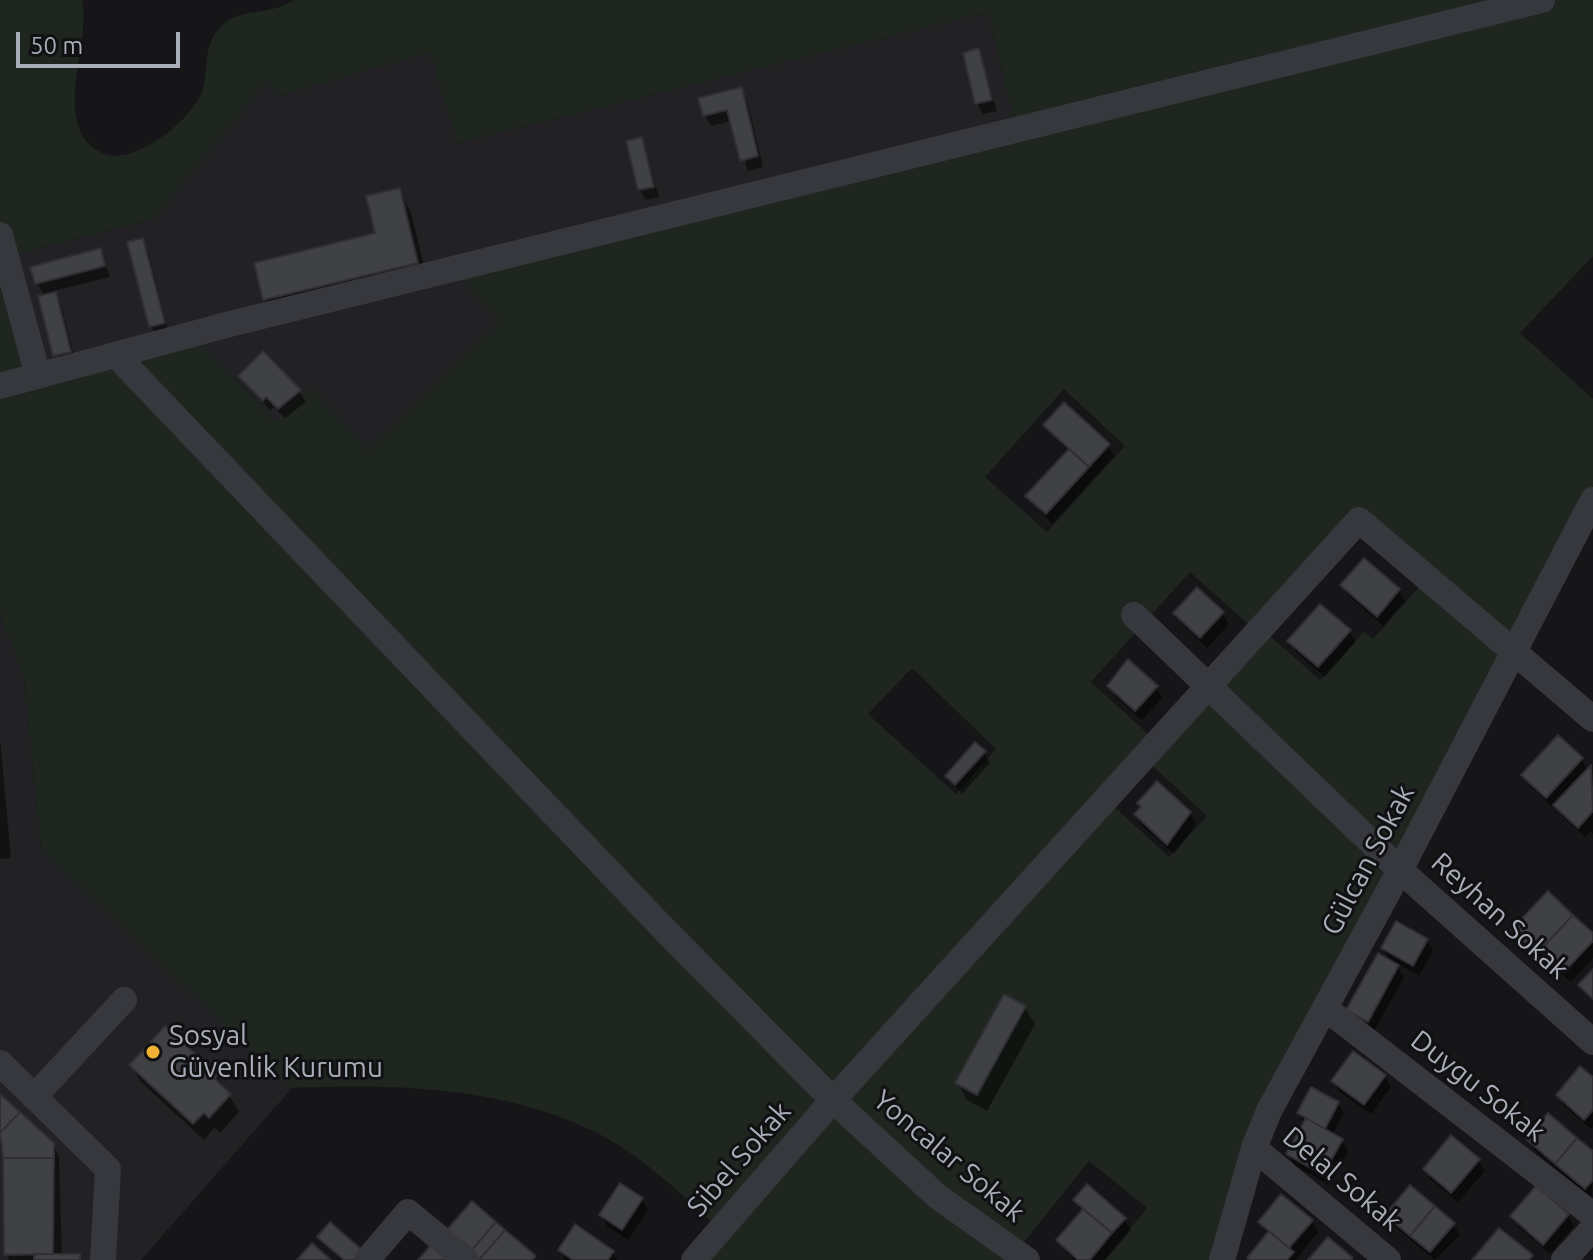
<!DOCTYPE html>
<html>
<head>
<meta charset="utf-8">
<style>
	body { margin:0 }
	#map { position:relative; width:1593px; height:1260px; overflow:hidden; background:#161618; font-family:Ubuntu,sans-serif }
	canvas { display:block }
	.scale { position:absolute; left:16px; top:32px; width:164px; height:36px; box-sizing:border-box; border:4px solid #a8adb8; border-top:0; padding-left:10px; font-size:24px; line-height:28px; white-space:nowrap; color:#a8adb8; -webkit-text-stroke:6px #111113; paint-order:stroke }
</style>
</head>
<body>
<div id="map">
<canvas width="1593" height="1260"></canvas>
<div class="scale">50 m</div>
</div>
<script>
const ctx = document.querySelector('canvas').getContext('2d');
ctx.lineJoin = 'round';
function fillPath(path, color) { ctx.fillStyle = color; ctx.fill(path, 'evenodd'); }
function stroke(path, color, width, dash) { ctx.strokeStyle = color; ctx.lineWidth = width; ctx.lineCap = dash ? 'butt' : 'round'; ctx.setLineDash(dash || []); ctx.stroke(path); }
function write(font, color, halo, rows, align = 'center') {
  ctx.font = font + ' Ubuntu,sans-serif'; ctx.lineWidth = 6; ctx.setLineDash([]); ctx.textBaseline = 'middle'; ctx.strokeStyle = halo; ctx.fillStyle = color; for (const [text, x, y, turn = 0] of rows) {
    ctx.save(); ctx.translate(x, y); ctx.rotate((+turn || 0) * Math.PI / 180); ctx.textAlign = isNaN(turn) ? turn : align; if (halo) ctx.strokeText(text, 0, 0); ctx.fillText(text, 0, 0); ctx.restore();
  }
}
const built = new Path2D(`
	M988,12L1016,130L455,270L500,323L368,449L311,389L277,422L191,335L38,376L7,256L154,219L266,82L283,95L431,51L457,143Z
	M0,613L24,679L41,850L292,1088L141,1260H0Z`);
const green = new Path2D(`
	M0,0H82C89,42 68,80 77,121C80,136 89,147 102,153C133,168 195,118 203,89C209,67 203,44 221,26C240,7 271,16 294,0H1593V256L1520,333L1593,399V500L1325,1008L1222,1260H1104L1147,1208L1089,1161L1016,1252L1015,1260H694L720,1229C682,1195 642,1155 595,1132C501,1086 395,1084 292,1088L41,850L24,679L0,613ZM988,12L1016,130L454,269L500,323L368,449L311,389L276,421L191,335L38,375L7,256L154,219L265,83L282,95L430,52L457,143ZM1064,389L1125,446L1047,532L985,477ZM1359,520L1428,577L1373,639L1364,632L1320,680L1261,628ZM1190,572L1257,632L1157,742L1091,682ZM912,668L996,749L956,794L868,714ZM1144,758L1207,816L1169,857L1106,799Z`);
const shadow = new Path2D(`
	M978,51L997,111L983,114L977,103Z
	M741,89L747,100L763,167L748,171L732,121L711,126L705,115Z
	M641,139L659,197L646,200L640,190Z
	M399,190L411,213L429,285L278,322L265,300L256,264L378,234Z
	M142,240L148,251L169,334L157,337L151,326Z
	M100,251L110,277L53,291L61,305L76,363L61,366L40,298L45,297L37,283Z
	M241,376L299,391L306,402L285,418L274,407L270,410Z
	M1045,425L1108,445L1114,456L1052,524L1028,497L1069,452Z
	M1364,561L1399,590L1405,601L1383,626L1349,596L1343,586Z
	M1222,613L1229,624L1207,648L1182,624L1175,614Z
	M1349,631L1355,642L1325,677L1296,652L1290,641Z
	M1110,686L1156,687L1162,698L1142,720L1116,697Z
	M0,739L11,858L0,859Z
	M984,753L990,763L962,794L947,776Z
	M1581,759L1588,771L1593,770V835L1591,831L1585,837L1562,816L1555,805L1553,808L1530,786L1523,776Z
	M1190,813L1196,824L1174,854L1142,826L1136,815Z
	M1514,931L1593,936V958L1571,982L1520,941Z
	M1427,940L1433,951L1419,976L1395,962L1404,978L1374,1031L1349,1010L1392,963L1383,948Z
	M1025,1008L1035,1024L987,1111L967,1100L958,1083Z
	M131,1065L217,1076L239,1112L220,1133L214,1128L204,1140L141,1082Z
	M1385,1076L1391,1087L1371,1114L1340,1092L1333,1081Z
	M1593,1080V1127L1591,1129L1564,1106L1558,1096Z
	M0,1096L53,1144L59,1156L62,1256H79L81,1260H9L6,1254V1151L0,1146Z
	M1338,1103L1344,1114L1332,1135L1342,1140L1348,1151L1329,1185L1294,1165L1288,1154L1305,1124L1299,1113Z
	M1528,1140L1593,1154L1592,1199L1534,1150Z
	M1478,1160L1485,1171L1458,1202L1431,1180L1425,1169Z
	M642,1199L648,1210L628,1240L607,1226L601,1215Z
	M1075,1200L1124,1219L1131,1230L1105,1260H1074L1058,1241L1082,1211Z
	M1388,1215L1453,1224L1460,1235L1435,1260L1394,1226Z
	M1568,1215L1574,1226L1550,1254L1519,1227L1512,1216Z
	M1311,1221L1318,1232L1296,1260H1251L1269,1235L1260,1222Z
	M320,1237L366,1260H340Z
	M560,1250L612,1252L617,1260H566Z`);
const building = new Path2D(`
	M979,48L992,100L975,104L963,53Z
	M742,87L758,156L740,161L727,110L703,116L698,98Z
	M642,137L654,187L638,190L626,141Z
	M400,188L418,263L263,300L254,263L375,233L366,196Z
	M143,238L165,323L149,327L127,242Z
	M101,248L105,266L35,284L30,267Z
	M56,292L71,352L53,356L38,296Z
	M263,351L301,390L278,409L266,397L263,401L238,376Z
	M1064,402L1110,444L1089,467L1043,425Z
	M1069,449L1089,467L1046,514L1025,496Z
	M1364,558L1400,589L1377,617L1340,585Z
	M1197,587L1224,612L1200,638L1173,613Z
	M1320,604L1351,630L1318,667L1287,641Z
	M1128,659L1158,686L1135,711L1107,686Z
	M1558,735L1583,758L1546,798L1521,775Z
	M975,742L986,751L955,785L945,776Z
	M1591,765L1593,811L1578,828L1553,805Z
	M1157,781L1191,812L1167,845L1134,814L1141,807L1137,803Z
	M1548,891L1573,915L1537,954L1511,930Z
	M1573,915L1593,933V941L1564,972L1540,950Z
	M1396,921L1428,939L1413,966L1381,948Z
	M1378,953L1399,965L1368,1022L1346,1010Z
	M1593,969V999L1578,985Z
	M1004,994L1026,1006L977,1095L955,1083Z
	M165,1026L218,1075L215,1079L231,1094L209,1118L204,1113L193,1124L129,1065Z
	M1353,1051L1386,1075L1364,1105L1331,1081Z
	M1580,1066L1593,1077V1110L1584,1120L1556,1095Z
	M1311,1087L1339,1102L1325,1129L1297,1113Z
	M0,1094L20,1112L0,1133Z
	M20,1112L54,1143V1158H3L0,1133Z
	M1548,1113L1577,1138L1555,1164L1526,1139Z
	M1306,1118L1343,1139L1323,1175L1286,1154Z
	M1451,1135L1480,1159L1451,1193L1423,1169Z
	M1577,1138L1593,1151V1180L1585,1189L1555,1164Z
	M3,1158H54L53,1254L4,1255Z
	M620,1183L643,1198L622,1230L599,1215Z
	M1087,1184L1126,1218L1112,1233L1073,1200Z
	M1410,1185L1435,1206L1410,1236L1385,1215Z
	M1536,1186L1569,1214L1543,1245L1510,1216Z
	M1281,1194L1313,1220L1289,1248L1258,1222Z
	M472,1201L496,1222L470,1252L446,1231Z
	M1435,1206L1455,1223L1430,1252L1410,1236Z
	M1083,1209L1112,1233L1090,1260H1078L1056,1240Z
	M330,1222L362,1250L354,1260H344L317,1237Z
	M496,1222L505,1230L479,1260L470,1252Z
	M575,1224L614,1251L608,1260H573L558,1250Z
	M1499,1228L1533,1255L1529,1260H1472Z
	M505,1230L536,1256L532,1260H479Z
	M1269,1231L1294,1252L1287,1260H1250L1247,1258Z
	M1328,1237L1353,1258L1351,1260H1308Z
	M312,1243L331,1260H297Z
	M431,1245L449,1260H418Z
	M34,1254H80V1260H34Z`);
const minor = new Path2D(`
	M0,235L38,376
	M116,355L661,926L833,1100L937,1196L1027,1260
	M0,386L230,324L1542,0
	M1134,615L1400,870L1593,1042
	M1325,1008L1593,1215
	M0,1063L108,1169L103,1260
	M34,1097L124,1000
	M1254,1148L1388,1260
	M367,1260L408,1212L466,1260
	M694,1260L833,1100L1359,520L1593,719
	M1222,1260L1254,1148L1269,1111L1400,870L1593,500
	M1564,1260L1593,1228`);
const markers = [
	[153,1052,8,"#f2b134"]
];
const streetNames = [
	["Gülcan Sokak",1368,860,-62],
	["Reyhan Sokak",1500,916,42],
	["Duygu Sokak",1478,1086,38],
	["Yoncalar Sokak",949,1156,40],
	["Sibel Sokak",739,1159,-49],
	["Delal Sokak",1342,1179,40]
];
const poiNames = [
	["Sosyal",169,1036],
	["Güvenlik Kurumu",169,1068]
];
fillPath(built, '#222225');
fillPath(green, '#1e261f');
fillPath(shadow, '#0007');
fillPath(building, '#404145');
stroke(building, '#303034', 2);
stroke(minor, '#37383d', 26);
for (const [x, y, r, color] of markers) { const dot = new Path2D(); dot.arc(x, y, r, 0, 2 * Math.PI); ctx.fillStyle = color; ctx.fill(dot); stroke(dot, '#111113', 3); }
write('28px', '#a8adb8', '#111113', streetNames);
write('28px', '#a8adb8', '#111113', poiNames, 'left');
</script>
</body>
</html>
